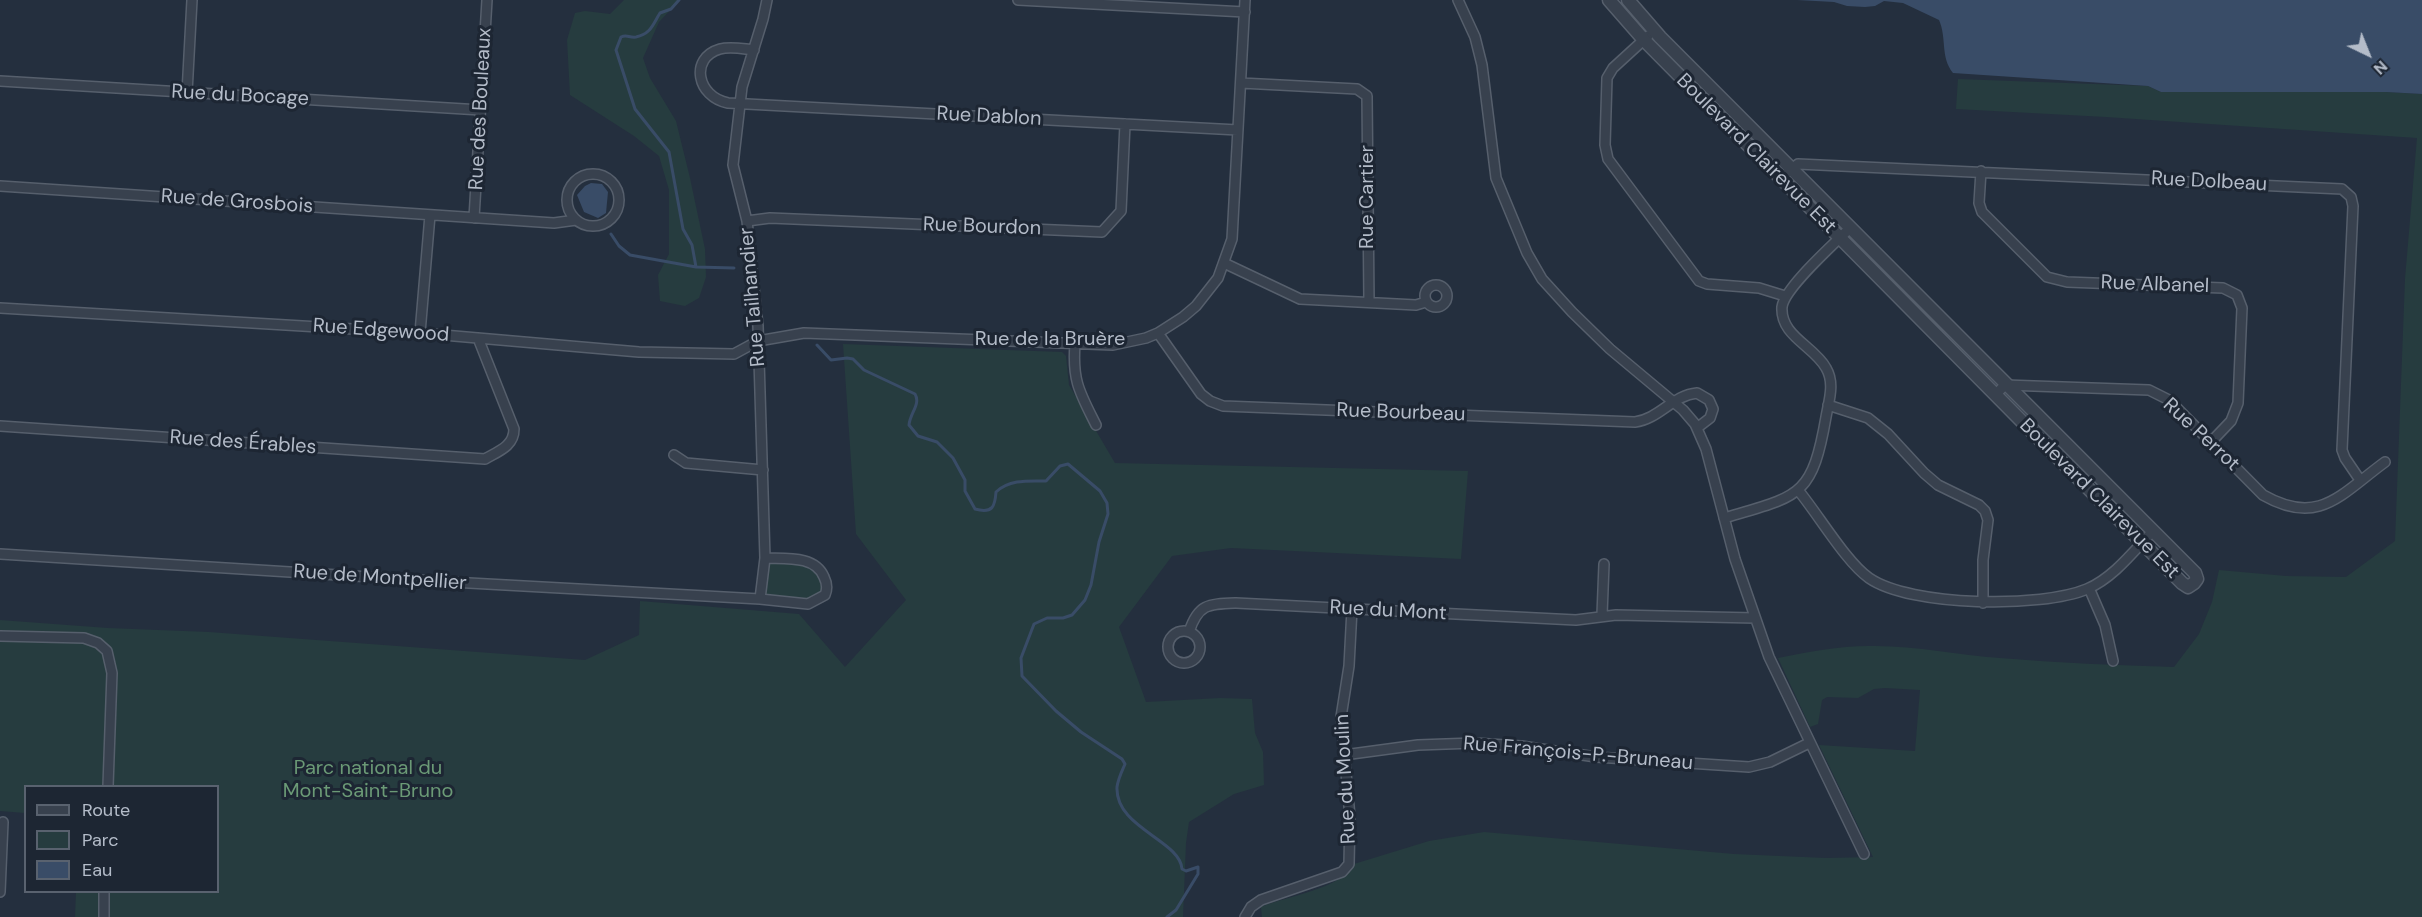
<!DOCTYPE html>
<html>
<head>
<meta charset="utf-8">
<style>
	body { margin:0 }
	#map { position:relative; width:2422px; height:917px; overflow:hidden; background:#242f3e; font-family:"DM Sans",sans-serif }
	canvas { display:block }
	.legend { position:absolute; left:24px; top:785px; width:195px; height:108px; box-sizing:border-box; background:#1d2633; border:2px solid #59626f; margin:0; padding:8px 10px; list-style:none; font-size:18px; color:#b4bcc9 }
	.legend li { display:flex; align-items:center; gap:12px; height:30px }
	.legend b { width:30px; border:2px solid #59626f }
	.north { position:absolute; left:2338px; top:24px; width:60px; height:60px; -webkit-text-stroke:4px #1d2633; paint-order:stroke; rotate:137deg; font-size:16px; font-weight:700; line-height:24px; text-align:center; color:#b4bcc9 }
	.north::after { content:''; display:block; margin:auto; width:21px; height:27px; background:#b4bcc9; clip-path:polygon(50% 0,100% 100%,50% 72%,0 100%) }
</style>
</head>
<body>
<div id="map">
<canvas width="2422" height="917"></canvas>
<ul class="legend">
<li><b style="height:8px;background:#38414e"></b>Route</li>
<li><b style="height:16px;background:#263c3f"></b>Parc</li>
<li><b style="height:16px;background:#394c67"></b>Eau</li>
</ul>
<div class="north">N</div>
</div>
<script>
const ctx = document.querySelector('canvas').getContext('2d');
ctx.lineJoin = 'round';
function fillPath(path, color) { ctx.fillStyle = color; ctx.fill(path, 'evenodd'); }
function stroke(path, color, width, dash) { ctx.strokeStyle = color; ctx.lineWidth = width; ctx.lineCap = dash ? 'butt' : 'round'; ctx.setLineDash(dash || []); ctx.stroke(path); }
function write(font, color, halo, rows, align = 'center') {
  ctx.font = font + ' "DM Sans",sans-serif'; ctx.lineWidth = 6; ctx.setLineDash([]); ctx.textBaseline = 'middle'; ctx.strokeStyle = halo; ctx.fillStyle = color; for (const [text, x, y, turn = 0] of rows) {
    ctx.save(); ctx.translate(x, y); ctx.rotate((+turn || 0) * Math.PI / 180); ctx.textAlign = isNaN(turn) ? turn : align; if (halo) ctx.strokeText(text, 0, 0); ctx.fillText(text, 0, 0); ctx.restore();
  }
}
const green = new Path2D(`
	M624,0H680L659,22L643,58L650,78L676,121L690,178L705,249L706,277L699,298L685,306L660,301L658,275L669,254V190L659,156L634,136L570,95L567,40L575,13L585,11L610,14Z
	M1958,79L2148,86L2161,92H2386L2422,94V917H1262L1261,907C1286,896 1342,889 1354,864L1429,841L1484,832L1734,854L1826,858L1873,857L1819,745L1915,751L1920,690L1885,688L1874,689L1858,698L1827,697L1822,700L1818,724L1810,727L1778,658C1809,652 1838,646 1869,646C1913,645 1957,655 2000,658C2058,663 2116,665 2174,667L2199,634L2212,602L2219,570L2286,576L2346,577L2395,541L2405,279L2417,138L2106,117L1956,109Z
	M843,344L1062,352L1066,356L1069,385L1115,463L1468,471L1461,559L1231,548L1172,556L1119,627L1146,702L1220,698L1252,699L1255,733L1263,752L1264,785L1234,794L1189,822L1186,843L1183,917H75L76,892H218V786H26L25,813L0,811V620L108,628L209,632L585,660L639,635L640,601L799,614L845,667L906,600L856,534Z
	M765,558L814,564L827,589L808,604L760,599Z`);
const water = new Path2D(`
	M1797,0H2422V94L2386,92H2161L2148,86L1953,73C1940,57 1947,38 1939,20L1903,3L1884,1L1875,6L1865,7L1847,6L1834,2Z
	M591,183L602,184L608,192L606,213L598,218L584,212L577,195L585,186Z`);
const stream = new Path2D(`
	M679,0L671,9L660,13C653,24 651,34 636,37C629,38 627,34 621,37L616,50L635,109L669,152L683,229L692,245L696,267L734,268
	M611,234L619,246L630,255L696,267
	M817,345L831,360L847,358L853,359L864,370L915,394C921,404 910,413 909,425L918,436L937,442L953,458L965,480V491L975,509C993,514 995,506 996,492C1010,479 1029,481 1046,481L1060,466L1068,464L1100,491L1107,503L1108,514L1099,542L1091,585L1085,600L1072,615L1063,618H1047L1034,624L1021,658L1022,676L1056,711L1081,732L1122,759L1125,764C1122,771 1118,779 1117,787C1115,828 1180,840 1182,869L1186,871L1198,867V874L1176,910L1167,917`);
const minor = new Path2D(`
	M1018,0L1245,12
	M1458,0L1475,37L1482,65L1496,178L1527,253L1542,279L1572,312L1610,349L1683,410L1695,424L1706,449L1735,559L1769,657L1864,854
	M1648,36L1613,68L1607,78L1605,145L1608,159L1699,281L1707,284L1759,288L1785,296
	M754,50C743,49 731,46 720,49C689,58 697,97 728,103L1238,130
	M0,81L481,110
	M1241,83L1357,89L1367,96L1369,302
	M187,93L192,0
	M1981,171L1979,203L1982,212L2047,277L2067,282L2223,288L2237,295L2242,308L2238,403L2231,421L2211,442
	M567 200a26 26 0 1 1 52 0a26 26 0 1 1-52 0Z
	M1781,178L1798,164L2342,189L2351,197L2353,206L2342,450L2345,458L2360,480
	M0,186L554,223L576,220
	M474,218L487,0
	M747,221L770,218L1102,232L1121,211L1125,124
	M1224,263L1300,299L1416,305L1426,302
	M1425 296a11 11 0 1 1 22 0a11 11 0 1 1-22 0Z
	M0,308L420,333L639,352L734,354L758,341L804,333L1113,345L1146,338L1158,333L1183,317L1196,306L1218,278L1232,239L1245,0
	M420,333L430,215
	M1158,333L1201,394L1210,401L1223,406L1635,422C1659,419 1673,395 1697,393L1709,400L1713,409L1710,418L1697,428
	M1075,344C1072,381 1080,393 1096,425
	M1996,394L2005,385L2149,390L2169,400L2263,495C2319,527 2341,494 2385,462
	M1828,405L1868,418L1888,434L1924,473L1938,485L1979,505L1985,511L1988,520L1983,560V603
	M0,426L485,459C499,451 514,446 514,429L478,338
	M674,455L686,463L763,470
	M1798,490C1818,514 1846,562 1869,578C1911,607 2042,608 2087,589C2113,578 2133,552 2152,532
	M1724,518C1799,496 1812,498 1826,417C1829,400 1835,383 1826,368C1814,346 1780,336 1782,307C1784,288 1835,243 1850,228
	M0,554L451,582L760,599L808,604L825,595C828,588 827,583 824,577C815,555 785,559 765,558
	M2089,588L2105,625L2113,661
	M760,599L765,558L758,326L747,221L733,165L742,87L763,19L767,0
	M1602,615L1604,564
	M1168 647a16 16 0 1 1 32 0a16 16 0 1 1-32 0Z
	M1189,632C1198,604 1208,604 1236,603L1576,620L1616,615L1755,618
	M0,636L84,638L98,643L107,651L112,673L108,786
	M1344,755L1418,745L1474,743L1521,746L1596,757L1749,767L1770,762L1809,743
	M0,892L3,822
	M104,917V892
	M1245,917L1251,907L1261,900L1342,872L1349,864L1350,817L1341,717L1349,666L1352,609`);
const tertiary = new Path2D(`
	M1609,0L1644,40L2182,583L2188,587L2194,583L2197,579L2195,573L1660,37L1628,0`);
const streetNames = [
	["Rue du Bocage",240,96,3],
	["Rue des Bouleaux",481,109,-87],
	["Rue Dablon",989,117,3],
	["Boulevard Clairevue Est",1756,154,45],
	["Rue Dolbeau",2209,182,3],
	["Rue Cartier",1368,197,-90],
	["Rue de Grosbois",237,202,4],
	["Rue Bourdon",982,227,2],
	["Rue Albanel",2155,285,2],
	["Rue Tailhandier",753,297,-95],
	["Rue Edgewood",381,331,4],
	["Rue de la Bruère",1050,340],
	["Rue Bourbeau",1401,413,2],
	["Rue Perrot",2201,435,43],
	["Rue des Érables",243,443,4],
	["Boulevard Clairevue Est",2099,499,45],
	["Rue de Montpellier",380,578,4],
	["Rue du Mont",1388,611,3],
	["Rue François-P.-Bruneau",1578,754,5],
	["Rue du Moulin",1346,779,-93]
];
const parkNames = [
	["Parc national du",368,769],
	["Mont-Saint-Bruno",368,792]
];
fillPath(green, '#263c3f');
fillPath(water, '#394c67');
stroke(stream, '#394c67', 3);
stroke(minor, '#565f6c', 12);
stroke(tertiary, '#565f6c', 15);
stroke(minor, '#38414e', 9);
stroke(tertiary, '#38414e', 12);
write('20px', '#b4bcc9', '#1d2633', streetNames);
write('20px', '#6b9a76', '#1d2633', parkNames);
</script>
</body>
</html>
